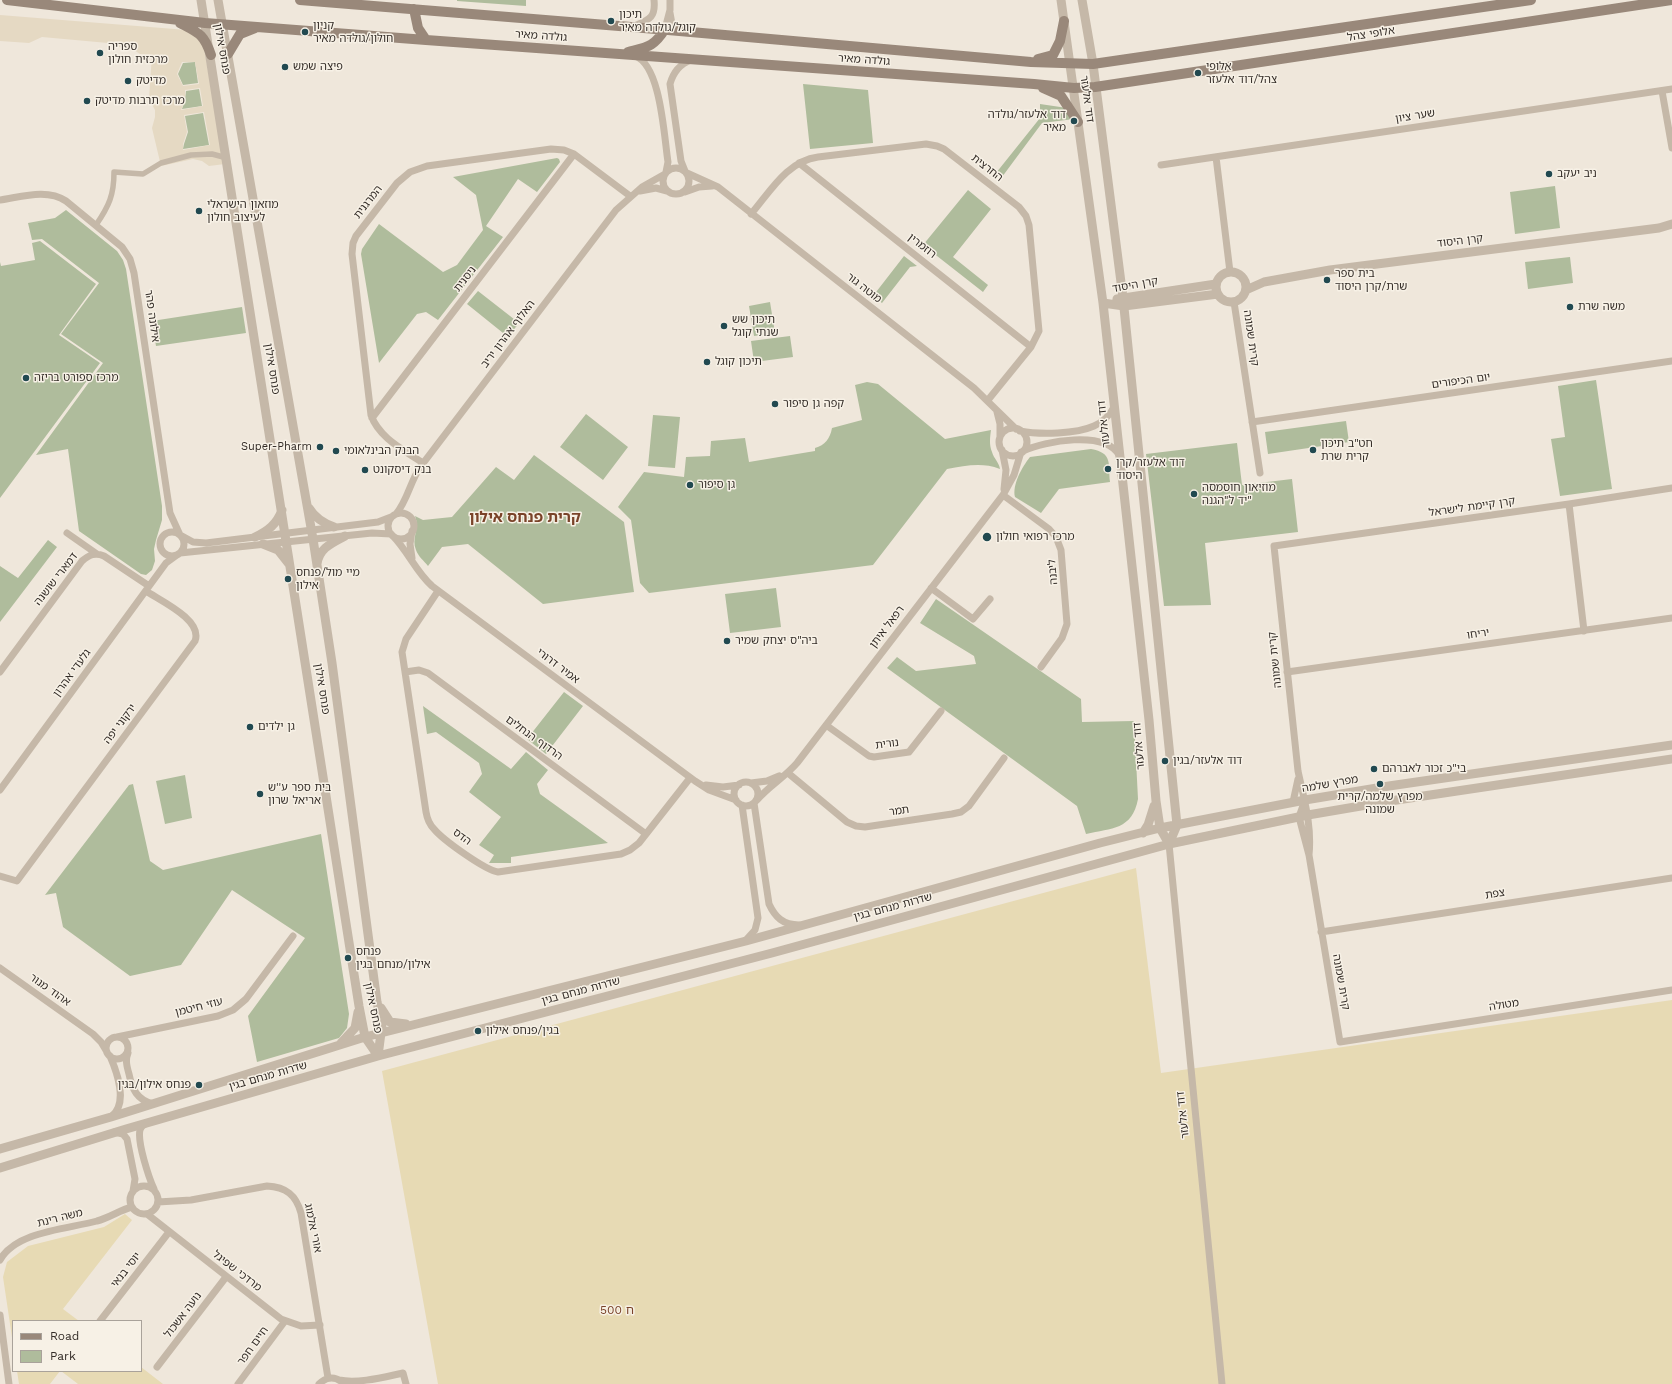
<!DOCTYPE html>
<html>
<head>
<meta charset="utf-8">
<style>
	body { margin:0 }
	#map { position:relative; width:1672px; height:1384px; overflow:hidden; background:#efe7db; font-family:"Work Sans",sans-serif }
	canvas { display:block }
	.legend { position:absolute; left:12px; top:1320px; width:130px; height:52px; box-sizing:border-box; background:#f7f1e6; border:1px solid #a9a29a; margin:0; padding:5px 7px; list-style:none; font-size:12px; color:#332c27 }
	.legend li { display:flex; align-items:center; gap:8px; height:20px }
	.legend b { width:20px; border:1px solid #a9a29a }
</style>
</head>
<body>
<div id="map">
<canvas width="1672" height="1384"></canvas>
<ul class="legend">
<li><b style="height:5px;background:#99887a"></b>Road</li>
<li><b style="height:11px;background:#afbc9c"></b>Park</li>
</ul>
</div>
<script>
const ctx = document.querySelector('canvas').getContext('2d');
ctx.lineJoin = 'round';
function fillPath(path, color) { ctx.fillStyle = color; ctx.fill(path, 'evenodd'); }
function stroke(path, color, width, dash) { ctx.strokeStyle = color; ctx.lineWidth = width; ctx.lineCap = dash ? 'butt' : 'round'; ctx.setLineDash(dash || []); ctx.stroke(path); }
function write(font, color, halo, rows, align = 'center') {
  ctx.font = font + ' "Work Sans","Noto Sans Hebrew",sans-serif'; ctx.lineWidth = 3; ctx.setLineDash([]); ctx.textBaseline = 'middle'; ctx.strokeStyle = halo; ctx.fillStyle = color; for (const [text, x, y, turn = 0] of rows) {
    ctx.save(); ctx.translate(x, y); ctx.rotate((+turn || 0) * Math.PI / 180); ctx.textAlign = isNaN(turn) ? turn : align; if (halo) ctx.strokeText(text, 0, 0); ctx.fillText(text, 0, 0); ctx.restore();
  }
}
const green = new Path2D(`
	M457,0H526V6L457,1Z
	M195,62L198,83L183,85L178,74L183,63Z
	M803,84L868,90L873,143L810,149Z
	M199,89L202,106L182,109L185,101L186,91Z
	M1040,104L1067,108L1074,119L1042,123L1002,177L996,173L1040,118Z
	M203,113L209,145L183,149L184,144L188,132L185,116Z
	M557,158L559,159L560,162L537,192L518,179L486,226L503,237L438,320L426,312L417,314L379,363L361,254L362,249L379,224L443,272L457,265L483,230L476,195L453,177Z
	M1555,186L1560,228L1515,234L1510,192Z
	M968,190L991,209L953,257L988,285L983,292L923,245Z
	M66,210L117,251L123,260L126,269L162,506V520L156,540L154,549L155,561L152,570L146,575L141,574L79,531L68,449L36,455L103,363L61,334L99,283L42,239L32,240L28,223L55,218Z
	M40,241L96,284L59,335L100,363L0,498V262L1,266L35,260L32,243Z
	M904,256L917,266L910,267L882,303L873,296Z
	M1570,257L1573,283L1528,289L1525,262Z
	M478,291L519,323L508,337L467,304Z
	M770,302L775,333L754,336L749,306Z
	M242,307L246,333L156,346L152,321Z
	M790,336L793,357L754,362L751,341Z
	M1596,380L1612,489L1560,496L1551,439L1565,437L1558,386Z
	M867,382L878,384L945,439L991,430C990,437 989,445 992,452C994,459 999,462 1000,469C981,462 966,466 947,469L873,565L649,593L640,583L631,520L618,507L644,472L684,477L686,457L710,456L711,441L745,438L749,462L815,451V448C825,445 830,439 832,428L862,420L855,385Z
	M586,414L628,447L603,480L560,447Z
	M653,415L680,417L675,468L648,466Z
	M1346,421L1349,442L1268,454L1265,432Z
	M1237,443L1242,485L1292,479L1298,532L1205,543L1211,605L1164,606L1146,454Z
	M1091,449C1113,453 1108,463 1110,482L1059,489L1041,513L1015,497C1012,485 1022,467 1030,457Z
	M534,455L624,522L634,592L543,604L468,544L442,547L428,566C424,561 418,556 416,550C411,539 420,528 415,516L423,520L452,517L496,467L514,480Z
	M48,540L57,547L0,622V566L18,578Z
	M776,588L781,627L730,633L725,594Z
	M936,599L1081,699L1082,722L1134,721L1138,799C1132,830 1112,828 1086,834L1077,806L887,668L897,657L916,671L976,664L974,656L920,623Z
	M564,692L583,706L546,754L527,739Z
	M423,706L511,769L526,752L548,770L537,784L540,794L608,843L511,857V863H489L494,855L479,845L501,817L469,792L482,774L479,763L436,732L427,734Z
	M185,775L192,818L165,824L156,781Z
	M133,784L150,861L163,870L321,834L349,1014L347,1028L339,1038L257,1062L248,1016L305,938L232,890L181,965L130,976L63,927L56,893L45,895L129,785Z`);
const sand = new Path2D(`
	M1136,868L1161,1073L1672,1000V1384H438L382,1071Z
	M125,1214L132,1220L63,1309L79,1321H13V1344L3,1277L7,1262L28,1246L104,1227Z
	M141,1367L163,1384H78L61,1371H141Z
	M17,1371H60L50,1384H19Z`);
const plaza = new Path2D(`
	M0,15L187,30L202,38L225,164L209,166L202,161L193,159L161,166L152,128L155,117V110L149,99L152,55L140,54L131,48L119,47V44L42,37L29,43L0,41ZM182,62H195L199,84L183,86L177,74ZM200,88L203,106L181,110L185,101V90ZM204,112L210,145L183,150V144L187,132L184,115Z`);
const pedestrian = new Path2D(`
	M96,225C109,206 114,195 114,172L143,174L161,163L191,155L212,154L227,158`);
const minor = new Path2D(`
	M670,13L672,24L682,31
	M632,27C648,20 656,19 654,0
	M665,29L670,10V0
	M635,56C661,65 664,137 668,162L666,172
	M1662,91L1672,148
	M1216,157L1230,272
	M799,163L1031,347
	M1161,165L1672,89
	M663 181a13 13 0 1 1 26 0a13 13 0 1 1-26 0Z
	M685,171L681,161L670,84C673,73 680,64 691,60
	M687,173L718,187L974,388L1016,429
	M640,191L656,188L667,191
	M685,192L699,187L712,186
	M0,200C21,197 47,188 66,201L122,247L130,259L134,273L170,513L180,535
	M751,214C770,192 787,161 818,157L926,144L937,146L944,149L1019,207L1026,216L1029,225L1039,331L1031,347L988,400
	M1234,302L1260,473
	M997,412L1000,424V437
	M372,418L574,154
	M1252,422L1672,361
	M999 442a14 14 0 1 1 28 0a14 14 0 1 1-28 0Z
	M1020,431C1040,435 1076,434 1094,426C1103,422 1110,415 1114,407
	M1002,450L1006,470L1004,489
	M1023,451C1045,441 1105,430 1119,455
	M423,463C404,450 379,438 371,415L352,254L353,243L356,236L397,183L410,172L427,166L551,149L564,150L574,154L630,196
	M1003,495L1049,529L1056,537L1061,550L1067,624L1062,638L1041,667
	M1569,504L1584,631
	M388 526a13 13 0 1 1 26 0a13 13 0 1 1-26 0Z
	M396,514C408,500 410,481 421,466L616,210L642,187L665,174
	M160 544a12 12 0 1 1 24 0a12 12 0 1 1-24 0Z
	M67,533L97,554
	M392,535C408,551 416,572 432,586L695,781L709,790L736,800
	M182,536L193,542L206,543L378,522L391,517
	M180,553L372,533L391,534
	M412,558L410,544L412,531
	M931,588L973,619L990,599
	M438,591L406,639L402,652L426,812C427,818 429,824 434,829C443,840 485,870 498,872L621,854L630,850L639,843L690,778
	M0,672L82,561C89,555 95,552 104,556L149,586
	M405,672L419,670L428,673L646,834
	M1287,672L1672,618
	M826,725L869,756L874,757L909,752L941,711
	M788,773L847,822L856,826L865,827L952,814L961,812L969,806L1004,758
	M734 794a12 12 0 1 1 24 0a12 12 0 1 1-24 0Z
	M751,783L767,781L779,776
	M706,785L723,787L739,785
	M0,790L166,563L177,555
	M757,800C769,786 785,777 797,763L1003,495L1014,475L1021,452
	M1305,800L1299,817L1309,855L1340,1042L1672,990
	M1293,802L1298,779
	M754,803L769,904C775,917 783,925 799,925
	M742,805L758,918L755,930L745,941
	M1169,844L1222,1384
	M1309,855C1312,825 1304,799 1298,771L1274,546L1569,504L1672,488
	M0,876L17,881L195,641C203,620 161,601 146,591
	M1321,932L1672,878
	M0,968L93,1034L101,1042L107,1052
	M106 1048a11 11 0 1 1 22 0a11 11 0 1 1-22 0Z
	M117,1037L218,1016L233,1010L246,999L293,936
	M128,1053C125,1060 127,1067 129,1074C132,1089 137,1100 153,1104
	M110,1056C117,1072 128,1103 112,1116
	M146,1123C143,1125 141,1127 140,1130C137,1142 149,1178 154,1189
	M114,1132L123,1134L127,1139L135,1179L133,1191
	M130 1200a14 14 0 1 1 28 0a14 14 0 1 1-28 0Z
	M158,1202L191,1200L267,1186C286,1187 296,1195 301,1213L328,1378
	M147,1214L281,1319L301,1326L320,1325
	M0,1260C16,1231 68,1229 97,1221C109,1218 120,1210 132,1207
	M0,1315L9,1384
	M100,1321L169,1232
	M157,1367L226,1277
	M339,1380C358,1384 384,1377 403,1373L406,1384
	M238,1384L285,1321
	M319,1384C326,1377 334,1376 342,1382`);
const tertiary = new Path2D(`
	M201,0L359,1006L365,1037L378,1056
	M218,0L313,539L332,663L377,1002L382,1025L378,1056
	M1061,0L1103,303L1149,720L1156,801L1160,828L1169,844
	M1082,0L1093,64L1123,298L1177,825L1169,844
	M1216 287a15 15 0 1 1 30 0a15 15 0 1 1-30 0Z
	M1246,290L1264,282L1330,270L1659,228L1672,224
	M1117,299L1216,284
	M1103,303L1124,306L1218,294
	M309,508C315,518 323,523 334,527
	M255,537C268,531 277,524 282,510
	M263,544L278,550L289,564
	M317,564C319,548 332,543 345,536
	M1143,833L1148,825L1154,806
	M381,1008L390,1022L406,1024
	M341,1043L355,1028L358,1012
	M0,1149L111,1117L365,1037L746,941L1100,843L1160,828L1305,800L1389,786L1672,745
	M0,1168L126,1129L378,1056L772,953L1169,844L1308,815L1390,801L1672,759`);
const secondary = new Path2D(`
	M7,0L205,23L426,40L1034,84L1074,88L1095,87L1672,0
	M300,0L668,30L1031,62L1093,64L1531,0
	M414,9L418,28L426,40
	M180,23C199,33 204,34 211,55
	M628,52C647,47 654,47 665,29
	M228,54L240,34L255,28
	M1038,59L1053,55L1060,41L1064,21
	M1043,88L1061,96L1078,122`);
const markers = [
	[611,21,4,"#214950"],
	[305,32,4,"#214950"],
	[100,53,4,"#214950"],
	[285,67,4,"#214950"],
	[1198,73,4,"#214950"],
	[128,81,4,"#214950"],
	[87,101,4,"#214950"],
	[1074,121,4,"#214950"],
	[1549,174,4,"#214950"],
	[199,211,4,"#214950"],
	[1327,280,4,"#214950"],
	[1570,307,4,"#214950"],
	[724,326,4,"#214950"],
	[707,362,4,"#214950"],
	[26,378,4,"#214950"],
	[775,404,4,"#214950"],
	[320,447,4,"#214950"],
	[1313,450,4,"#214950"],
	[336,451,4,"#214950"],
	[1108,469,4,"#214950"],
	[365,470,4,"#214950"],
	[690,485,4,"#214950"],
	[1194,494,4,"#214950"],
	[987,537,5,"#214950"],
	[288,579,4,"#214950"],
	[727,641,4,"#214950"],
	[250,727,4,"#214950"],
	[1165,761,4,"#214950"],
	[1374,769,4,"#214950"],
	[1380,784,4,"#214950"],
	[260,794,4,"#214950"],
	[348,958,4,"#214950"],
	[478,1031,4,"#214950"],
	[199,1085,4,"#214950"]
];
const poiNames = [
	["תיכון",619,15],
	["קוגל/גולדה מאיר",619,28],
	["קניון",313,26],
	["חולון/גולדה מאיר",313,39],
	["ספריה",108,47],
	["מרכזית חולון",108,60],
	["פיצה שמש",293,67],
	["אלופי",1206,67],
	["צהל/דוד אלעזר",1206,80],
	["מדיטק",136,81],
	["מרכז תרבות מדיטק",95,101],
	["דוד אלעזר/גולדה",1066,115,"right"],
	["מאיר",1066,128,"right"],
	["ניב יעקב",1557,174],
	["מוזאון הישראלי",207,205],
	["לעיצוב חולון",207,218],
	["בית ספר",1335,274],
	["שרת/קרן היסוד",1335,287],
	["משה שרת",1578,307],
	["תיכון שש",732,320],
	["שנתי קוגל",732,333],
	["תיכון קוגל",715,362],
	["מרכז ספורט בריזה",34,378],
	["קפה גן סיפור",783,404],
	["חט\"ב תיכון",1321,444],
	["קרית שרת",1321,457],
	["Super-Pharm",312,447,"right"],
	["הבנק הבינלאומי",344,451],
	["דוד אלעזר/קרן",1116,463],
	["היסוד",1116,476],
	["בנק דיסקונט",373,470],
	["גן סיפור",698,485],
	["מוזיאון חוסמסה",1202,488],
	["יד ל\"הגנה\"",1202,501],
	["מרכז רפואי חולון",996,537],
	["מיי מול/פנחס",296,573],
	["אילון",296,586],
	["ביה\"ס יצחק שמיר",735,641],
	["גן ילדים",258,727],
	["דוד אלעזר/בגין",1173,761],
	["בי\"כ זכור לאברהם",1382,769],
	["בית ספר ע''ש",268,788],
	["אריאל שרון",268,801],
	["מפרץ שלמה/קרית",1380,797,"center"],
	["שמונה",1380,810,"center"],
	["פנחס",356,952],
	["אילון/מנחם בגין",356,965],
	["בגין/פנחס אילון",486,1031],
	["פנחס אילון/בגין",191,1085,"right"]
];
const streetNames = [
	["אלופי צהל",1371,34,-9],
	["גולדה מאיר",541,36,4],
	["פנחס אילון",222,49,80],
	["גולדה מאיר",864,60,4],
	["דוד אלעזר",1087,99,82],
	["שער ציון",1415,116,-9],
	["החרצית",987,168,38],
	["המרגנית",368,202,-52],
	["קרן היסוד",1460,241,-7],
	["רוזמרין",922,246,38],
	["ניסנית",465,279,-52],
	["קרן היסוד",1135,285,-10],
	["מוטה גור",864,288,38],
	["אילונה פהר",152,316,82],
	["האלוף אהרון יריב",508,334,-53],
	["קרית שמונה",1251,338,82],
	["פנחס אילון",272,369,81],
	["יום הכיפורים",1461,381,-8],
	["דוד אלעזר",1104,424,-96],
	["קרן קיימת לישראל",1472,507,-8],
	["ליבנה",1053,572,-95],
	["דמארי שושנה",56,579,-52],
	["רפאל איתן",887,627,-53],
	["יריחו",1478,634,-8],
	["קרית שמונה",1275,660,-96],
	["אמיר דרורי",558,666,37],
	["גלעדי אהרון",72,673,-54],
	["פנחס אילון",322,689,81],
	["ירקוני יפה",120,724,-53],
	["הרדוף הנחלים",534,738,36],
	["נורית",887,744,-7],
	["דוד אלעזר",1139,746,-95],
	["מפרץ שלמה",1330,784,-10],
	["תמר",899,811,-8],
	["הדס",462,837,36],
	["צפת",1495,894,-9],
	["שדרות מנחם בגין",893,907,-15],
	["קרית שמונה",1341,982,80],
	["אהוד מנור",50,990,35],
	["שדרות מנחם בגין",581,991,-15],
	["מטולה",1504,1005,-9],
	["עוזי חיטמן",199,1007,-14],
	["פנחס אילון",373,1008,78],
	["שדרות מנחם בגין",268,1076,-16],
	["דוד אלעזר",1183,1115,-96],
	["משה רינת",60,1218,-14],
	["אורי אלמוג",313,1228,78],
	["יוסי בנאי",126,1270,-52],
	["מרדכי שפיגל",237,1271,38],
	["נועה אשכול",183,1315,-53],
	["חיים חפר",253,1346,-54]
];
const neighbourhoodNames = [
	["ח 500",617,1310]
];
const districtNames = [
	["קרית פנחס אילון",525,518]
];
fillPath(green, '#afbc9c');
fillPath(sand, '#e7dab4');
fillPath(plaza, '#e5d9c3');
stroke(pedestrian, '#c5b8a8', 5.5);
stroke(minor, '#c5b8a8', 7);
stroke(tertiary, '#c5b8a8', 9);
stroke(secondary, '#99887a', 10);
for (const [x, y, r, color] of markers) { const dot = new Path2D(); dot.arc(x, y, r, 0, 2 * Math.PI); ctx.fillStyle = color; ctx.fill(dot); stroke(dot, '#f7f1e6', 1.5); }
write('11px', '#332c27', '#f7f1e6', poiNames, 'left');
write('11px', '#332c27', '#f7f1e6', streetNames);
write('12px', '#7a4329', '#f7f1e6', neighbourhoodNames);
write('bold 15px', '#7a4329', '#f7f1e6', districtNames);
</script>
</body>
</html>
